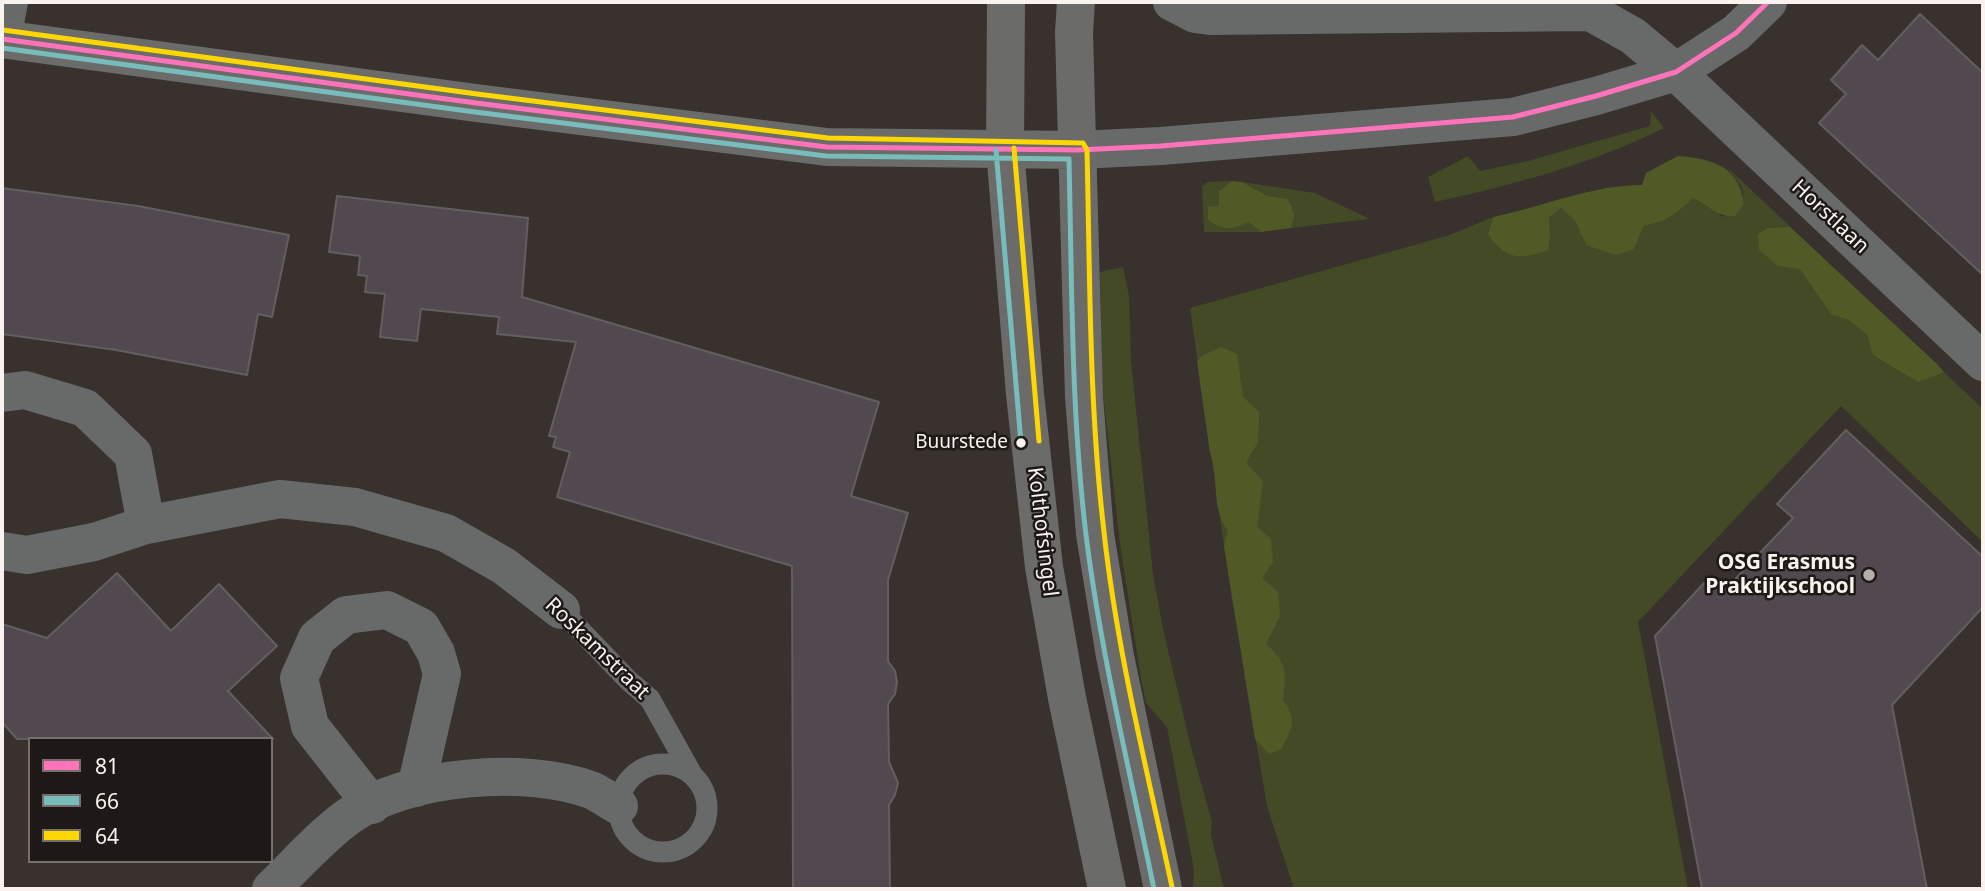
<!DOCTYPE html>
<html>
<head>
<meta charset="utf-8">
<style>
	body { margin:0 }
	#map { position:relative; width:1985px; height:891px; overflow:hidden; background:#38312e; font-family:"Noto Sans",sans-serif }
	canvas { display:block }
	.frame { position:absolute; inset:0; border:4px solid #f9f2ef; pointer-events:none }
	.legend { position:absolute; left:28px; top:737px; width:245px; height:126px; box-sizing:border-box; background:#1e1917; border:2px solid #76706d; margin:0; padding:9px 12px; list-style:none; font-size:21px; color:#f9f2ef }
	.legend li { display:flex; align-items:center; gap:14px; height:35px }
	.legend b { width:35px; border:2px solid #76706d }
</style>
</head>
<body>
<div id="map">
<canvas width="1985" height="891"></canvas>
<div class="frame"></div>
<ul class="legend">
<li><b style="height:9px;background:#ff73ba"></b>81</li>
<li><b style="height:9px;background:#78bcbc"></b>66</li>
<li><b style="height:9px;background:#fcd703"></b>64</li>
</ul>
</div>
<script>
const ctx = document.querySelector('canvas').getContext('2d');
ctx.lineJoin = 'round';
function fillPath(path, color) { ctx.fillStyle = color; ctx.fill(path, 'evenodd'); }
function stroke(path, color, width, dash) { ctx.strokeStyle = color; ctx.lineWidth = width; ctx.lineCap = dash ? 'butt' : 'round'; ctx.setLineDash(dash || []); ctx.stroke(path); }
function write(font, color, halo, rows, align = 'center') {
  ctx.font = font + ' "Noto Sans",sans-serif'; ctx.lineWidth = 5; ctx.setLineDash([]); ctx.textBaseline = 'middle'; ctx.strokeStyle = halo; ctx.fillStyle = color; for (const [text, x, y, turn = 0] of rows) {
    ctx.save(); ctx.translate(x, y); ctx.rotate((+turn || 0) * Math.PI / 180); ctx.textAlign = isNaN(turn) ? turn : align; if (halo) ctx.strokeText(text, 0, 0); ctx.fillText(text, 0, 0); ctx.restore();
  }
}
const green = new Path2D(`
	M1651,111L1664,128C1592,164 1513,185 1435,202L1428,177L1468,156L1480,171L1528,161L1650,126Z
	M1727,167L1983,409V542L1841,406L1638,622L1688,889H1294L1267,806L1231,593L1190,308L1450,235L1493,217L1488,234L1550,235L1549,218L1561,208L1575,221L1586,245L1634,249L1644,226C1665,222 1678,214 1693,198L1704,203L1723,217L1744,203L1742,187Z
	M1232,181L1219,191L1261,232H1204L1202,186L1208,182Z
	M1242,182L1315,193L1370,219L1291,228L1295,214L1288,199L1268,196Z
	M1123,267L1129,296L1131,361L1153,574L1163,629L1191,747L1212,822L1211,835L1224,889H1193L1194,870L1167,727L1146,703L1141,679L1120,544L1102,384L1100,272Z`);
const forest = new Path2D(`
	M1678,156C1712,159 1738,165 1744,203L1735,216C1715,217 1711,206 1693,198C1676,215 1667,221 1644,226L1634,249L1616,255L1586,245L1575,221L1561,208L1549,218L1550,235L1548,250C1520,260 1505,260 1488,234L1493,217C1542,207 1592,185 1642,185L1646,173Z
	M1232,181L1242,182L1268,196L1288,199L1295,214L1291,228L1261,232L1249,222C1231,229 1226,232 1208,220V207L1219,206V191Z
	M1790,227L1937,364L1944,372L1918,382L1873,355L1867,334L1849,320L1831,314L1800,269L1778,266L1759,250L1758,234L1768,228Z
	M1221,347L1237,354L1243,397L1259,412L1258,442L1246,463L1263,481L1257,527L1271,539L1273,562L1262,578L1278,592L1280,616L1266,644C1288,664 1286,671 1283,700C1298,719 1292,730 1281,749L1269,754L1255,739L1224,546L1228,530C1210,508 1220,477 1210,453L1197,361L1202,356Z`);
const building = new Path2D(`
	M1920,14L1983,73V275L1819,123L1846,94L1831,80L1862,45L1878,60Z
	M2,188L138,206L289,235L272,317L258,314L247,375L116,350L2,334Z
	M337,196L528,218L522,297L879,402L851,496L908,513L888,580V661L895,671L897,682L895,694L888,704L889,762L898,783L895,795L889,805L890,889H793L792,566L557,497L570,452L553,447L556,437L549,436L576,342L497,334L499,317L421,309L417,341L380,337L385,294L365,292L367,276L358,275L360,256L329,252Z
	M1846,430L1983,557V607L1892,705L1927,889H1702L1655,636L1704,583L1723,592L1793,518L1777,504Z
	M117,573L171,631L219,584L277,646L228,691L273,739H17L2,722V624L47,638Z`);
const service = new Path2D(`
	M561,610L628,680L650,699L693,776
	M619 808a44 44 0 1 1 88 0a44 44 0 1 1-88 0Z`);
const minor = new Path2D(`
	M1172,2L1195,14L1210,16L1590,12L1633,36L1676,72L1983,362
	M2,38L9,2
	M1078,150L1161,146L1513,117L1596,96L1676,72L1736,33L1768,2
	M2,393L25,390L85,408L133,454L146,525
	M2,551L27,555L94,542L146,525L280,499L355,507L446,533L504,566L561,610
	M372,805L310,726L299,678L317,638L346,615L387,610L421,627L436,653L442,674L416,788
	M271,889C296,865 321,836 349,816C407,775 525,766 591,790C600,794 610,801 619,806`);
const secondary = new Path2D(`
	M1006,2L1005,149L1025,394L1044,567L1067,698L1107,889
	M1076,2L1074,32L1084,397L1095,534L1115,656L1163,889
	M2,39L476,103L827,147L1078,150`);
const bus1 = new Path2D(`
	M2,39L476,103L827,147L1078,150L1161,146L1513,117L1596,96L1676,72L1736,33L1768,2`);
const bus2 = new Path2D(`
	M2,48L475,112L826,156L1069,159C1072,284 1071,410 1086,535C1101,654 1130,772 1154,889
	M996,150L1021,443`);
const bus3 = new Path2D(`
	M3,30L477,94L828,138L1083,143L1087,150C1090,277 1089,405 1104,532C1117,651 1147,770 1172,887
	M1014,148L1039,441`);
const markers = [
	[1021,443,6,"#f9f2ef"],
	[1869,575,7,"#b5aeab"]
];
const busNames = [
	["Buurstede",1008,443]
];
const streetNames = [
	["Horstlaan",1830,217,43],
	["Kolthofsingel",1042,532,83],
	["Roskamstraat",597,649,44]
];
const poiNames = [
	["OSG Erasmus",1855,563],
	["Praktijkschool",1855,587]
];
fillPath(green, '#444a25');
fillPath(forest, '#515a26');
fillPath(building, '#524950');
stroke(building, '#635e5f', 2);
stroke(service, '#686969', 21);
stroke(minor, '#686969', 38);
stroke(secondary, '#6b6b6a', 38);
stroke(bus1, '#ff73ba', 5);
stroke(bus2, '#78bcbc', 5);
stroke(bus3, '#fcd703', 5);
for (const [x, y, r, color] of markers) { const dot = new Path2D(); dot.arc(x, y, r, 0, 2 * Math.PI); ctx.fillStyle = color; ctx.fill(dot); stroke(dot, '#1e1917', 2.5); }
write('19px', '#f9f2ef', '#1e1917', busNames, 'right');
write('21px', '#f9f2ef', '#1e1917', streetNames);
write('bold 21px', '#f9f2ef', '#1e1917', poiNames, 'right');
</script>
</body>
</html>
